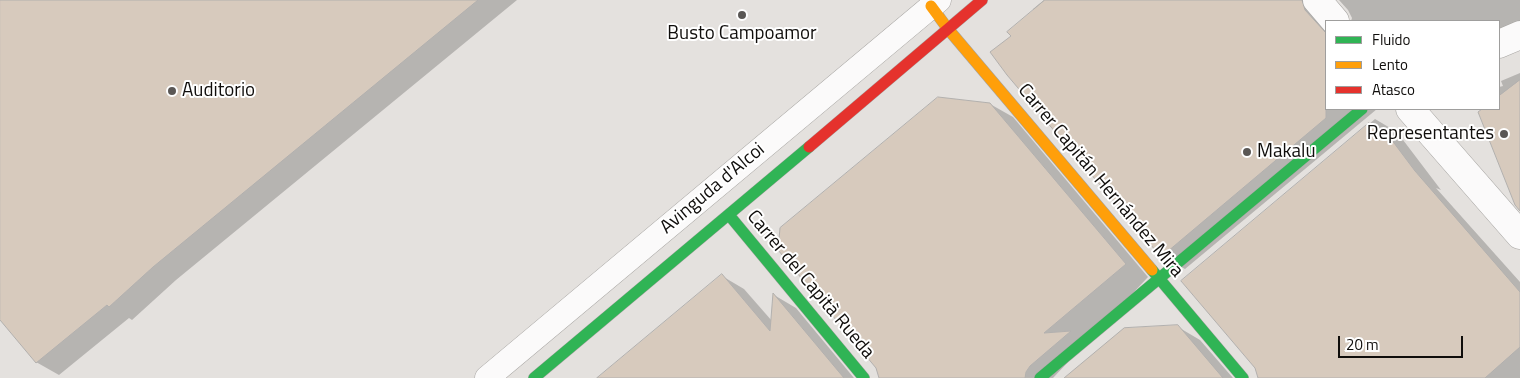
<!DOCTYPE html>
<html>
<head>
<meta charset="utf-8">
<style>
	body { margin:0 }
	#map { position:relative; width:1520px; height:378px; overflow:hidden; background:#e4e1de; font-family:"Titillium Web",sans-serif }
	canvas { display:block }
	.legend { position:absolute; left:1325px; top:20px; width:175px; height:90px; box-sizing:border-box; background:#fff; border:1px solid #9f9e9d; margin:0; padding:6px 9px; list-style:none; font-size:15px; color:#0f0d0b }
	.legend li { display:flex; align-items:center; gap:10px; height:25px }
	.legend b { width:25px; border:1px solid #9f9e9d }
	.scale { position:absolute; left:1338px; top:336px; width:125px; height:22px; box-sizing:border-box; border:2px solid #0f0d0b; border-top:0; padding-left:6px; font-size:15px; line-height:18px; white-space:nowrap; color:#0f0d0b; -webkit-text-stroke:4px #fff; paint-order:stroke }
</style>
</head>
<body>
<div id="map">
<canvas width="1520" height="378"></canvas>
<ul class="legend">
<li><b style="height:6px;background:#30b455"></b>Fluido</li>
<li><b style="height:6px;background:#ff9f0a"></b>Lento</li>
<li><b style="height:6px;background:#e5322d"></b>Atasco</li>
</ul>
<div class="scale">20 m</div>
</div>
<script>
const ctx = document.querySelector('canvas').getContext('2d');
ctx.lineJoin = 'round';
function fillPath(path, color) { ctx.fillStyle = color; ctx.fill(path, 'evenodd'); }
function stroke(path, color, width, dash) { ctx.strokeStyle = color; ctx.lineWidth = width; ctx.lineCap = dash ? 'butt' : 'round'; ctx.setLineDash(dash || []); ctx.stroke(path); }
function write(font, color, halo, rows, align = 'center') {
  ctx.font = font + ' "Titillium Web",sans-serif'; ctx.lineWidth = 4; ctx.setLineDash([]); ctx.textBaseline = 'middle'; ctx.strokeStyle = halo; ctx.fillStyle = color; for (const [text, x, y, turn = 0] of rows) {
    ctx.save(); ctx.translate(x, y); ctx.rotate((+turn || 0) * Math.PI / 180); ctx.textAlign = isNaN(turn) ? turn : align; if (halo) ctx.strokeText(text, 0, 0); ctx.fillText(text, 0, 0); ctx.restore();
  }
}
const shadow = new Path2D(`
	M0,0H517L176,280L132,320L129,318L59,375L36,362L0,318Z
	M1044,0H1332L1326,21V109H1377L1185,269L1162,256L1013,37L1034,11L1033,9Z
	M1339,0H1520V26L1499,34V21H1351L1352,18L1348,10Z
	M1520,73V209L1480,112L1484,109H1499V87L1503,86L1501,81Z
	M990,104L1013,117L1148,277L1053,378H880Z
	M1375,119L1397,132L1441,190L1436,188L1520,282V378H1259L1256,367L1183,281Z
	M722,276L744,289L772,321L774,295L796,308L854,378H599Z
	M1178,327L1200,340L1233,378H1066Z`);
const building = new Path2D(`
	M0,0H478L153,267L109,307L107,305L36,363L0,320Z
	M1045,0H1302L1305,10L1326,33V118L1161,257L1007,75L990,52L1011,36L1007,32Z
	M1520,80V211L1515,205L1478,112L1482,109H1499V96Z
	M938,97L990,103L1126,264L1044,333L1071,331L1030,366L1026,372L1025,378H879L876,368L778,250L780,228Z
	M1369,123L1377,131L1382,127L1415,171L1520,292V347L1485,378H1258L1255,368L1181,281Z
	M722,274L770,331L773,293L844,378H597Z
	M1178,325L1223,378H1064L1124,328Z`);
const lane = new Path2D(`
	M487,378L939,0`);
const street = new Path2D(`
	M1317,0L1335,21
	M1499,44L1520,35
	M1410,109L1520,235`);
const fast = new Path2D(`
	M729,215L864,378
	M1152,270L1243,378
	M534,378L809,147
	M1040,378L1362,109`);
const slow = new Path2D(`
	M931,6L948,29L1152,270`);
const jam = new Path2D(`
	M809,147L982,0`);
const markers = [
	[742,15,5,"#5a5755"],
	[172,91,5,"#5a5755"],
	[1504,134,5,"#5a5755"],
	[1247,152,5,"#5a5755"]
];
const poiNames = [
	["Busto Campoamor",742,34,"center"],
	["Auditorio",182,91],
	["Representantes",1494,134,"right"],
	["Makalu",1257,152]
];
const streetNames = [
	["Carrer Capitán Hernández Mira",1100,181,50],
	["Avinguda d'Alcoi",713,189,-40],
	["Carrer del Capità Rueda",810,285,50]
];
fillPath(shadow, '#0003');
fillPath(building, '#d7cabd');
stroke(building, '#b2b0ae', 1);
stroke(lane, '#a5a3a0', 25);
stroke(street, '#a5a3a0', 29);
stroke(fast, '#a5a3a0', 12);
stroke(slow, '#a5a3a0', 12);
stroke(jam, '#a5a3a0', 12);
stroke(lane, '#fbfafa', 24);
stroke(street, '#fbfafa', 28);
stroke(fast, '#30b455', 11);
stroke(slow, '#ff9f0a', 11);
stroke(jam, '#e5322d', 11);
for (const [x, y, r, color] of markers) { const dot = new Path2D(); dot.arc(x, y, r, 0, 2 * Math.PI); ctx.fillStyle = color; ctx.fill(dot); stroke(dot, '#fff', 2); }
write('19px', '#0f0d0b', '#fff', poiNames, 'left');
write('19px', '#0f0d0b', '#fff', streetNames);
</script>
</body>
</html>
